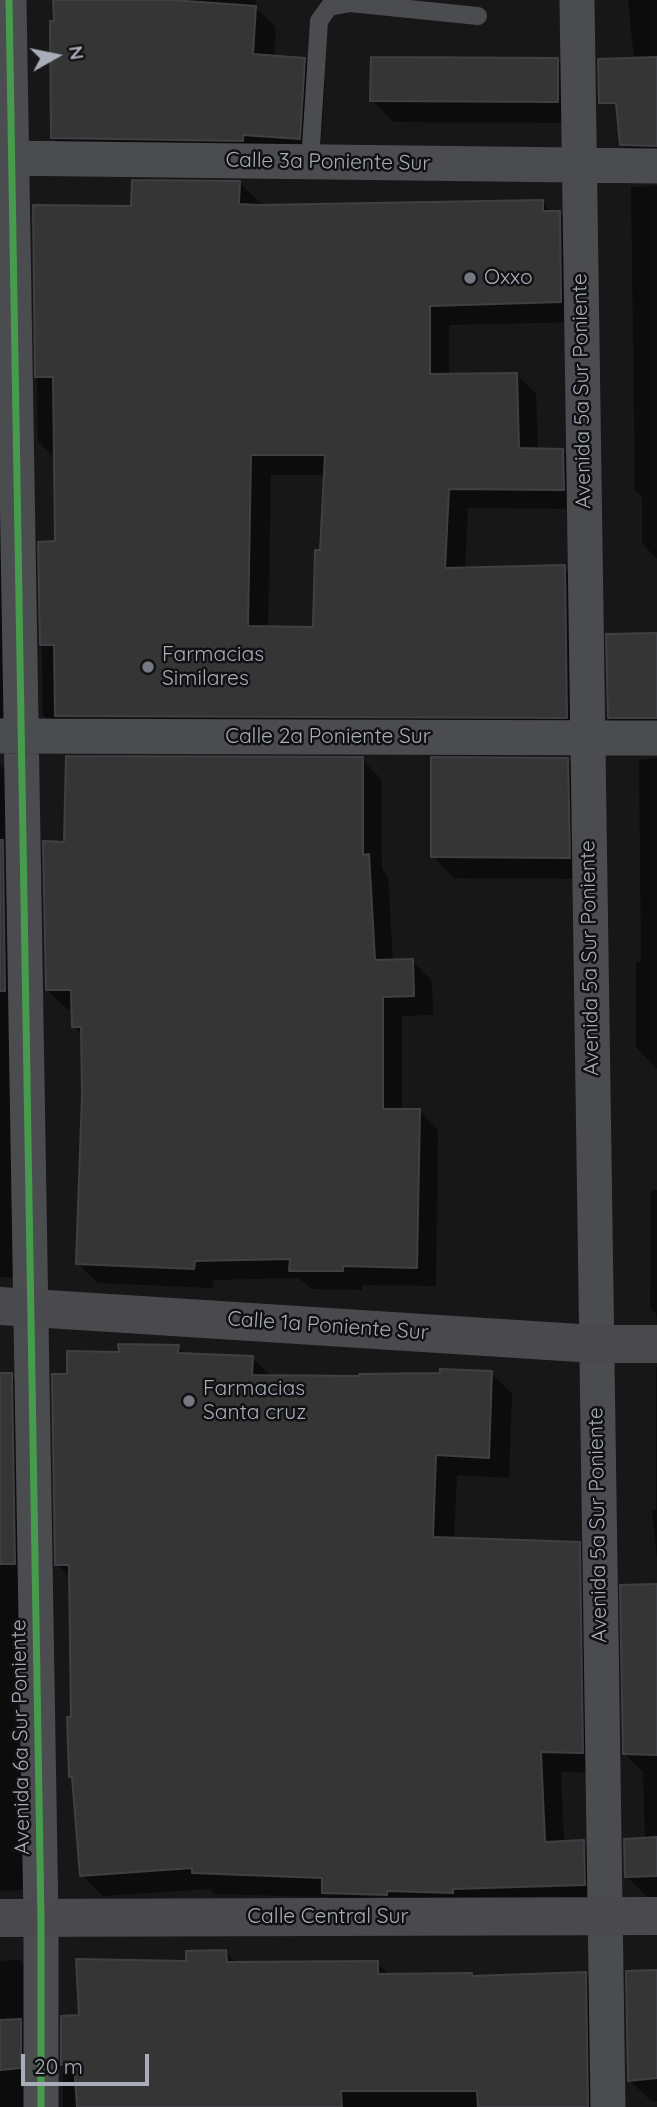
<!DOCTYPE html>
<style>
body{margin:0}
#map{position:relative;width:657px;height:2107px;overflow:hidden;background:#171717;font-family:Quicksand,sans-serif}
canvas{display:block}
.north{position:absolute;left:21px;top:21px;width:70px;height:70px;-webkit-text-stroke:5px #111113;paint-order:stroke;rotate:81deg;font-size:19px;font-weight:700;line-height:28px;text-align:center;color:#a8adb8}
.north::after{content:'';display:block;margin:auto;width:24px;height:32px;background:#a8adb8;clip-path:polygon(50% 0,100% 100%,50% 72%,0 100%)}
.scale{position:absolute;left:21px;top:2054px;width:128px;height:32px;box-sizing:border-box;border:4px solid #a8adb8;border-top:0;padding-left:9px;font-size:21px;line-height:24px;white-space:nowrap;color:#a8adb8;-webkit-text-stroke:5px #111113;paint-order:stroke}
</style>
<div id="map">
<canvas width="657" height="2107"></canvas>
<div class="north">N</div>
<div class="scale">20 m</div>
</div>
<script>
const ctx = document.querySelector('canvas').getContext('2d');
ctx.lineJoin = 'round';
function fill(path, color) { ctx.fillStyle = color; ctx.fill(path, 'evenodd'); }
const toPath = rows => new Path2D(rows.map(r => 'M' + r).join(''));
function trace(path, color, width, dash) { ctx.strokeStyle = color; ctx.lineWidth = width; ctx.lineCap = dash ? 'butt' : 'round'; ctx.setLineDash(dash || []); ctx.stroke(path); }
function write(font, color, halo, rows, align = 'center') {
  ctx.font = font + ' Quicksand,sans-serif'; ctx.lineWidth = 5; ctx.setLineDash([]); ctx.textBaseline = 'middle'; ctx.strokeStyle = halo; ctx.fillStyle = color; for (const [text, x, y, turn = 0] of rows) {
    ctx.save(); ctx.translate(x, y); ctx.rotate((+turn || 0) * Math.PI / 180); ctx.textAlign = isNaN(turn) ? turn : align; if (halo) ctx.strokeText(text, 0, 0); ctx.fillText(text, 0, 0); ctx.restore();
  }
}
const shadow = toPath([
 [52,0,256,0,256,8,276,27,274,57,304,60,325,80,320,158,73,158,53,138],
 [628,0,657,0,657,163,639,162,622,145,634,59],
 [557,60,578,82,579,123,393,122,372,100],
 [240,183,260,203,259,207,542,202,552,213,559,212,579,232,581,322,449,325,449,376,516,374,536,394,538,450,563,451,583,471,583,509,468,508,465,569,564,567,584,587,587,737,63,735,43,715,40,543,57,543,57,460,38,441,34,207,133,207],
 [271,475,325,475,315,629,268,628],
 [657,186,657,559,642,543,642,497,635,490,631,187],
 [0,216,19,734,0,748],
 [657,635,657,739,631,738,609,717],
 [657,758,657,1069,636,1047,636,962,641,962,639,760],
 [362,759,381,779,382,869,388,876,393,962,412,961,432,981,433,1015,402,1016,402,1111,419,1111,438,1130,436,1286,362,1285,362,1290,311,1289,299,1278,213,1280,213,1288,98,1283,78,1264,84,1095,83,1036,73,1026,73,1009,67,1009,47,990,66,843],
 [567,760,589,781,590,879,454,878,433,856],
 [0,764,10,774,21,1277,0,1277],
 [651,1190,657,1190,657,1322,656,1314,650,1308],
 [178,1347,186,1355,252,1358,272,1377,360,1378,491,1373,512,1394,509,1478,457,1475,454,1540,579,1543,600,1564,603,1773,561,1772,564,1843,583,1842,604,1863,605,1905,215,1894,210,1889,103,1896,82,1875,74,1780,71,1776,71,1578,57,1564,68,1375,121,1354],
 [656,1367,657,1367,657,1559,652,1511,656,1510],
 [0,1375,11,1375,29,1394,20,1667,16,1666,21,1784,30,1889,0,1891],
 [657,1586,657,1897,648,1898,626,1876,645,1840,643,1772,625,1754],
 [226,1952,238,1964,377,1963,391,1976,471,1975,474,1978,585,1974,605,1993,606,2107,63,2107,63,2018,80,2017,188,1963],
 [20,1960,39,1979,39,2107,0,2107,0,1961],
 [657,1971,657,2101,651,2101,629,2080]
]);
const building = toPath([
 [53,0,172,0,256,6,253,54,305,58,300,139,243,135,243,141,51,138,50,21,54,21,53,0],
 [371,57,558,58,558,102,370,101,371,57],
 [657,57,657,146,620,145,616,103,599,103,598,59,657,57],
 [132,180,240,181,239,204,259,205,543,200,543,211,560,211,561,302,430,306,430,374,517,373,519,448,563,449,564,490,449,489,445,568,565,565,567,718,55,716,54,645,40,645,38,542,55,541,53,377,35,377,33,205,131,206,132,180],
 [251,455,325,455,320,550,315,550,313,627,248,626,251,455],
 [657,633,657,718,608,718,606,634,657,633],
 [66,756,363,757,363,855,369,854,375,960,413,959,414,996,383,997,383,1109,420,1109,417,1268,343,1266,343,1271,289,1271,290,1259,195,1261,194,1269,76,1264,82,1095,81,1027,72,1027,71,990,46,990,43,841,64,842,66,756],
 [431,757,568,758,570,858,431,857,431,757],
 [0,840,3,840,5,991,0,991,0,840],
 [118,1344,179,1345,178,1353,253,1356,252,1375,359,1376,359,1374,440,1373,440,1369,492,1371,489,1458,436,1455,433,1537,580,1542,583,1753,541,1752,545,1842,584,1840,585,1885,453,1889,453,1893,387,1891,387,1895,322,1893,322,1878,192,1873,192,1868,80,1876,72,1777,69,1777,67,1717,71,1717,69,1565,55,1565,52,1374,67,1374,67,1351,119,1352,118,1344],
 [0,1373,12,1373,15,1564,0,1564,0,1373],
 [657,1584,657,1755,623,1754,620,1585,657,1584],
 [657,1837,657,1876,625,1877,624,1839,657,1837],
 [226,1950,227,1962,378,1961,378,1974,472,1973,472,1976,586,1972,588,2107,478,2107,477,2091,341,2091,342,2107,77,2107,74,2063,61,2065,61,2016,79,2015,76,1959,186,1961,186,1951,226,1950],
 [657,1970,657,2078,628,2081,626,1971,657,1970],
 [21,2019,21,2068,0,2070,0,2020,21,2019]
]);
const service = toPath([
 [310,162,319,21,329,7,350,3,478,16]
]);
const minor = toPath([
 [9,0,41,1919,41,2107],
 [577,0,608,2107],
 [0,158,657,166],
 [0,736,657,738]
]);
const secondary = toPath([
 [0,1306,595,1344,657,1344],
 [0,1918,657,1916]
]);
const cycleway = toPath([
 [9,0,41,1919,41,2107]
]);
const markers = [
 [470,278,7,"#757880"],
 [148,667,7,"#757880"],
 [189,1401,7,"#757880"]
];
const streetNames = [
 ["Calle 3a Poniente Sur",328,162,1],
 ["Avenida 5a Sur Poniente",582,391,-91],
 ["Calle 2a Poniente Sur",328,737],
 ["Avenida 5a Sur Poniente",590,958,-91],
 ["Calle 1a Poniente Sur",328,1326,4],
 ["Avenida 5a Sur Poniente",598,1525,-91],
 ["Avenida 6a Sur Poniente",21,1737,-91],
 ["Calle Central Sur",328,1917]
];
const poiNames = [
 ["Oxxo",484,278],
 ["Farmacias",162,655],
 ["Similares",162,679],
 ["Farmacias",203,1389],
 ["Santa cruz",203,1413]
];
fill(shadow, '#0007');
fill(building, '#353536');
trace(building, '#3f4043', 2);
trace(service, '#4b4c50', 18);
trace(minor, '#4b4c50', 35);
trace(secondary, '#4a4a4e', 38);
trace(cycleway, '#469c4c', 7);
for (const [x, y, r, color] of markers) { const dot = new Path2D(); dot.arc(x, y, r, 0, 2 * Math.PI); ctx.fillStyle = color; ctx.fill(dot); trace(dot, '#111113', 2.5); }
write('21px', '#a8adb8', '#111113', streetNames);
write('21px', '#a8adb8', '#111113', poiNames, 'left');
</script>
